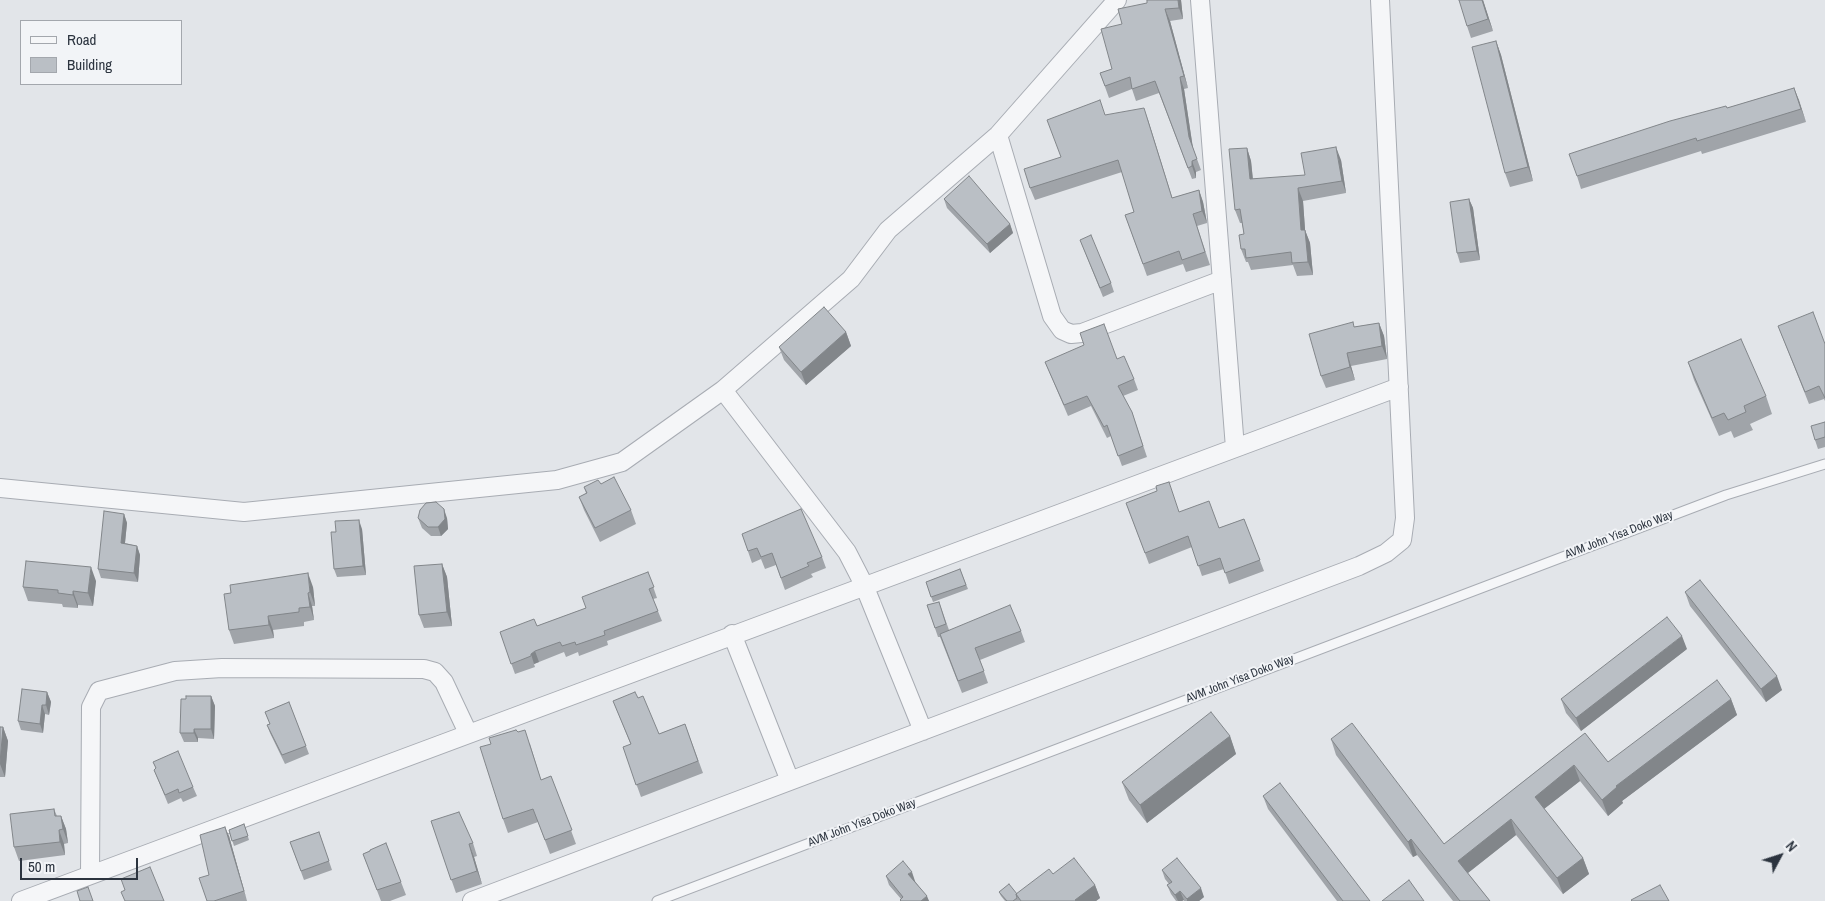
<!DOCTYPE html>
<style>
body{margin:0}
#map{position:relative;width:1825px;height:901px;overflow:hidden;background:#e2e5e9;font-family:"Archivo Narrow",sans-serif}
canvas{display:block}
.legend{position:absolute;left:20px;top:20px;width:162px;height:65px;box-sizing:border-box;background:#f2f4f7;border:1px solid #a3a7ad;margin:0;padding:6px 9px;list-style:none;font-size:15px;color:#2c343f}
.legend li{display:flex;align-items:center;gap:10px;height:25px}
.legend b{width:25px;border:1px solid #a3a7ad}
.north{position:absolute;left:1755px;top:831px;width:50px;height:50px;-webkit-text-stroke:4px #f2f4f7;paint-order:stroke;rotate:50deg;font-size:14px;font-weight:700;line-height:20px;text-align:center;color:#2c343f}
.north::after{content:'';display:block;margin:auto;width:18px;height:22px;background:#2c343f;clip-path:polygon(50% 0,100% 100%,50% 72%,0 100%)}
.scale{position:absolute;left:20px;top:858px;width:118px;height:22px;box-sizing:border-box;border:2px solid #2c343f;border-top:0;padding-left:6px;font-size:15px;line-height:18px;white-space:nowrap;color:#2c343f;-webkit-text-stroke:4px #f2f4f7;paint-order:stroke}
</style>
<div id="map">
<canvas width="1825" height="901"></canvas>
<ul class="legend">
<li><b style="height:6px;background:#f5f6f8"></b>Road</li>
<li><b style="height:14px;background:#babfc5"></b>Building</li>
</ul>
<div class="north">N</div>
<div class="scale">50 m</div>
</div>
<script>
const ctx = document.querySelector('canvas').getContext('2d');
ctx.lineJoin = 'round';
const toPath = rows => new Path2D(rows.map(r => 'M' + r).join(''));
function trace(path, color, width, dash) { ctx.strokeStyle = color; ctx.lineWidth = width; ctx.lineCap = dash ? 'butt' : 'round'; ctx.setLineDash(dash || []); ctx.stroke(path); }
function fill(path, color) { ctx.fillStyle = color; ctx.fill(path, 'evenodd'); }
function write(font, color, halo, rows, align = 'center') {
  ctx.font = font + ' "Archivo Narrow",sans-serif'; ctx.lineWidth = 4; ctx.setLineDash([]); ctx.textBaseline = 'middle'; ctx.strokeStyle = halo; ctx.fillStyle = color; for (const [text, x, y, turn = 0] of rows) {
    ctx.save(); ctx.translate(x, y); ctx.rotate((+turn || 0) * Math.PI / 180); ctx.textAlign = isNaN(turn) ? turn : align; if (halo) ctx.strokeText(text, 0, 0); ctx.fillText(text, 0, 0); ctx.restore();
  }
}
const service = toPath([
 [657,901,1726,495,1825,464]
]);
const minor = toPath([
 [1200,0,1235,448],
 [998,135,1052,316,1062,330,1071,334,1082,333,1222,280],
 [723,390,847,552,864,585,923,731],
 [0,488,244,512,557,480,622,462,723,390,851,279,888,230,998,135,1117,0],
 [732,634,790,781],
 [90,875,91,707,99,691,175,671,222,668,424,669,435,672,444,682,468,733],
 [21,901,1399,387],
 [472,901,1359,566,1386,553,1402,540,1405,518,1380,0]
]);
const wall = toPath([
 [1147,0,1181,0,1183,19,1170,21,1188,88,1184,89,1193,148,1201,170,1196,172,1196,178,1192,179,1159,93,1136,101,1132,89,1109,98,1100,73,1112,69,1122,24,1147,3],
 [1483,0,1493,31,1471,38,1467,26],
 [1496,41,1501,55,1533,181,1510,187,1505,173],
 [1794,88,1806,122,1702,154,1701,151,1581,189,1577,176,1727,108],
 [1105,115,1148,120,1172,198,1199,190,1203,202,1207,223,1197,226,1210,265,1186,272,1183,264,1147,276,1125,215,1134,212,1122,172,1035,200,1030,188,1061,157],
 [1247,148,1251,161,1253,179,1305,175,1341,160,1346,193,1303,201,1305,230,1310,243,1313,275,1297,276,1293,265,1251,270,1248,262,1246,262,1241,249,1244,234,1242,223,1240,223,1235,210],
 [944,199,1010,224,1013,233,990,253,947,208],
 [1469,199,1473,208,1480,260,1460,263,1457,253],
 [1080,240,1111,283,1114,292,1103,297],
 [1379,323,1384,336,1387,359,1351,366,1355,380,1326,388,1321,376,1354,327],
 [1778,326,1825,344,1825,401,1824,399,1809,404],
 [846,332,851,346,806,385,784,360,779,347],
 [1117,359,1134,379,1138,390,1123,396,1132,412,1147,457,1122,466,1111,436,1107,438,1091,406,1068,416,1045,362],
 [1688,362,1766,396,1772,414,1750,424,1753,430,1734,438,1731,431,1719,436,1694,380],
 [1825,422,1825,447,1818,449,1815,440],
 [601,484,631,510,636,524,600,542,584,510,579,497,586,493,584,487],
 [1126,503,1179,512,1219,528,1244,519,1264,571,1229,584,1224,569,1202,576,1192,547,1149,564],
 [124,514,127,523,125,543,137,546,140,555,138,582,101,578,98,569],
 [418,518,447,518,448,529,441,536,431,536,422,528],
 [362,529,366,575,337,577,334,569],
 [742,534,822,557,826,568,811,574,813,577,785,590,776,565,765,569,761,559,752,563],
 [442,564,447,577,452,626,424,628,419,615],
 [960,569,968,589,933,602,926,582],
 [648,572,657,598,653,599,662,621,607,641,608,645,579,656,578,652,566,657,564,652,534,664,535,667,515,674,500,632,537,626,586,608],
 [96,581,93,606,78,605,78,608,63,607,62,604,28,601,23,587],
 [313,587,315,606,312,606,314,620,304,622,304,626,273,630,274,638,234,644,229,630],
 [1685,592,1782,690,1766,702,1690,606],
 [939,602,949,630,1021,631,1025,642,980,660,988,683,962,693,940,637,938,637,927,605],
 [1687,649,1581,731,1566,713,1561,699],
 [47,692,51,702,49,715,45,714,43,733,21,730,18,721],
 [211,696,215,706,214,739,198,738,198,742,184,742,180,733,186,699],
 [638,698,659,734,685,724,703,773,641,797,623,747,631,745,613,701],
 [1731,699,1737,715,1622,801,1623,803,1608,816,1580,781,1544,809,1583,858,1589,874,1563,894,1516,835,1468,873,1490,901,1453,901,1417,855,1413,857,1336,755,1331,739,1444,844,1585,733,1608,762],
 [289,702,309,754,285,764,270,733,267,725,270,724,265,712],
 [0,727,3,727,8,741,5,777,0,777],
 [518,732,530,744,541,780,551,776,576,844,550,854,538,822,508,833,503,819,491,744],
 [1230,736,1236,754,1147,823,1129,800,1122,782],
 [153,762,193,787,197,796,183,802,181,798,168,804,154,770,156,769],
 [1263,796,1370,901,1337,901,1268,809],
 [54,809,57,816,61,816,66,829,68,843,64,844,65,855,19,861,14,847],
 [431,821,473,843,477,856,474,857,482,884,456,893],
 [244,824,249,840,234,846,229,830],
 [319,832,332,870,304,880,290,842],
 [229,836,247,901,207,901,209,875],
 [386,843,406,895,390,901,381,901,363,854],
 [1162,870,1204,897,1199,901,1184,901,1184,900,1182,901,1176,901,1171,894,1167,885,1169,884,1165,879],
 [1053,874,1095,885,1100,898,1096,901,1005,901,1001,896,999,892,1017,894],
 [886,876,915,881,929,901,901,901,901,899,889,885]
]);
const shadedWall = toPath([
 [1178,0,1181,0,1183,19,1179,8],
 [1482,0,1483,0,1493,31,1488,19],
 [1165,9,1170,21,1188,88,1184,76],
 [1496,41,1501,55,1533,181,1528,167],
 [1180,77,1184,89,1193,149,1189,137],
 [1794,88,1799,100,1806,122,1801,109],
 [1144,108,1148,120,1176,210,1172,198],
 [1336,147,1341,160,1346,193,1342,181],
 [1247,148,1251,161,1254,192,1250,179],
 [1192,161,1196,172,1196,178,1192,166],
 [1298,188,1303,201,1306,243,1301,230],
 [1199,190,1203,202,1207,223,1202,211],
 [1469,199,1473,208,1480,260,1477,251],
 [1010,224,1013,233,990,253,987,244],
 [1305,230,1310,243,1313,275,1308,262],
 [1379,323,1384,336,1387,359,1382,346],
 [846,332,851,346,806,385,801,372],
 [1347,353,1351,366,1355,380,1350,367],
 [444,509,447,518,448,529,441,536,438,527],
 [124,514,127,523,124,552,121,543],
 [359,520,362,529,366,575,363,566],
 [137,546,140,555,138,582,134,573],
 [442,564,447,577,452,626,447,612],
 [91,567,96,581,93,606,88,593],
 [308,573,313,587,315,606,310,592],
 [73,591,78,605,78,608,73,595],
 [308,593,312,606,314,620,310,607],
 [268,616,273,630,274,638,269,625],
 [1682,636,1687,649,1581,731,1576,718],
 [535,651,539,662,534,664,531,654],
 [1777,676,1782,690,1766,702,1761,689],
 [47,692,51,702,49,715,46,705],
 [211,696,215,706,214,739,211,729],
 [1731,699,1737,715,1622,801,1623,803,1608,816,1602,800,1616,786],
 [42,705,45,714,43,733,40,724],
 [3,727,8,741,5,777,0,764],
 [194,729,198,738,198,742,194,733],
 [1230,736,1236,754,1147,823,1140,805],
 [1574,765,1580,781,1540,812,1535,797],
 [61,816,66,829,68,843,63,829],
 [1511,819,1516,835,1464,876,1458,861],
 [225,827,229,836,247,901,244,891],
 [59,830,64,844,65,855,60,842],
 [1411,839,1417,855,1413,857,1408,842],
 [469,844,474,857,482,884,477,871],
 [1583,858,1589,874,1563,894,1557,878],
 [912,872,915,881,912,884,908,874],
 [1095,885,1100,898,1096,901,1075,901,1075,900],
 [1201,888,1204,897,1199,901,1187,901,1187,899],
 [1180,891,1184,900,1182,901,1178,901,1175,895],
 [927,896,929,901,921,901]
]);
const building = toPath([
 [1147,0,1178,0,1179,8,1165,9,1184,76,1180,77,1189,137,1197,159,1192,161,1192,166,1188,168,1155,81,1132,89,1130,77,1105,86,1100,73,1112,69,1101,29,1122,24,1118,9,1147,3,1147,0],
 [1459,0,1482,0,1488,19,1467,26,1459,0],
 [1496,41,1528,167,1505,173,1472,47,1496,41],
 [1794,88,1801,109,1697,141,1696,138,1577,176,1569,154,1670,121,1726,106,1727,108,1794,88],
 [1100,100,1105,115,1144,108,1172,198,1199,190,1202,211,1193,214,1205,252,1182,260,1179,251,1143,264,1125,215,1134,212,1118,160,1030,188,1024,169,1061,157,1047,120,1100,100],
 [1336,147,1342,181,1298,188,1301,230,1305,230,1308,262,1292,263,1291,252,1246,258,1245,249,1241,249,1239,235,1244,234,1240,209,1235,210,1229,149,1247,148,1250,179,1305,175,1301,153,1336,147],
 [969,176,1010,224,987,244,944,199,969,176],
 [1469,199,1477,251,1457,253,1450,202,1469,199],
 [1091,235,1111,283,1100,288,1080,240,1091,235],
 [824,307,846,332,801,372,779,347,824,307],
 [1813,312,1825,344,1825,398,1819,386,1805,392,1778,326,1813,312],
 [1353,322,1354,327,1379,323,1382,346,1347,353,1350,367,1321,376,1309,334,1353,322],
 [1104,324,1117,359,1124,356,1134,379,1118,386,1132,412,1143,446,1118,456,1107,425,1104,427,1087,396,1064,405,1045,362,1084,345,1080,333,1104,324],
 [1741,339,1766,396,1744,406,1746,412,1728,420,1724,413,1712,418,1688,362,1741,339],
 [1825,422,1825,437,1815,440,1811,426,1825,422],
 [614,477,631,510,595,528,579,497,587,493,584,487,598,480,601,484,614,477],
 [1169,482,1179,512,1209,501,1219,528,1244,519,1260,560,1225,573,1220,558,1198,566,1188,536,1145,553,1126,503,1157,491,1156,486,1169,482],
 [436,502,444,509,445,519,438,527,428,527,418,518,420,510,426,503,436,502],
 [801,509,822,557,807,563,809,566,781,578,772,553,761,557,757,548,748,551,742,534,801,509],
 [104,511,124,514,121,543,137,546,134,573,98,569,104,511],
 [359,520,363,566,334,569,331,532,336,532,335,521,359,520],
 [26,561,91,567,88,593,73,591,73,595,58,593,58,590,23,587,26,561],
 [442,564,447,612,419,615,414,566,442,564],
 [960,569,966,585,931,597,926,582,960,569],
 [648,572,654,587,649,589,658,611,604,631,605,635,576,645,575,642,562,646,560,642,535,651,531,654,531,656,511,664,500,632,534,619,537,626,586,608,582,597,648,572],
 [308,573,310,592,308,593,310,607,299,608,299,612,268,616,269,625,229,630,224,594,231,593,230,585,308,573],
 [1700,580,1777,676,1761,689,1685,592,1700,580],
 [939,602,946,624,935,628,927,605,939,602],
 [1010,605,1021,631,975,648,984,671,958,681,940,634,1010,605],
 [1667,617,1682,636,1576,718,1561,699,1667,617],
 [1717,680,1731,699,1616,786,1617,787,1602,800,1574,765,1535,797,1583,858,1557,878,1511,819,1458,861,1490,901,1460,901,1411,839,1408,842,1331,739,1352,723,1444,844,1585,733,1608,762,1717,680],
 [22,689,47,692,46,705,42,705,40,724,18,721,22,689],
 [635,692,638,698,643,696,659,734,685,724,698,761,636,785,623,747,631,744,613,701,635,692],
 [186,696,211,696,211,729,194,729,194,733,180,733,181,699,186,699,186,696],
 [289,702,306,746,282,755,267,725,270,724,265,712,289,702],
 [1211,712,1230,736,1140,805,1122,782,1211,712],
 [0,727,3,727,0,763,0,727],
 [516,730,518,732,525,730,541,780,551,776,572,830,545,840,533,809,503,819,480,747,491,744,489,738,516,730],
 [178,751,193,787,179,793,178,789,165,795,154,770,156,768,153,762,178,751],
 [1280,783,1370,901,1343,901,1263,796,1280,783],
 [54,809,55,816,61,816,63,829,59,830,60,842,14,847,10,814,54,809],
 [459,812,473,843,469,844,477,871,451,880,431,821,459,812],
 [244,824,248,836,232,841,229,830,244,824],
 [225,827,244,891,214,901,207,901,199,878,209,875,200,835,225,827],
 [319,832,329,861,301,871,290,842,319,832],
 [386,843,401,882,377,890,363,854,370,851,370,850,386,843],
 [1074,858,1095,885,1075,900,1076,901,1021,901,1016,894,1049,869,1053,874,1074,858],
 [1177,858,1201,888,1187,899,1180,891,1175,895,1167,885,1172,882,1162,870,1177,858],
 [903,861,912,872,908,874,927,896,921,901,901,901,900,900,903,897,886,876,903,861],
 [150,867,164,901,125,901,121,892,125,890,121,879,150,867],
 [1409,880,1424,901,1382,901,1409,880],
 [1009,884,1017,894,1016,894,1017,898,1013,901,1007,901,999,892,1009,884],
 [1660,885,1669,901,1632,901,1631,900,1660,885],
 [88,887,93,901,80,901,77,891,88,887]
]);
const streetNames = [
 ["AVM John Yisa Doko Way",1619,535,-21],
 ["AVM John Yisa Doko Way",1240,679,-21],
 ["AVM John Yisa Doko Way",862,823,-21]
];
trace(service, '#a8acb3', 11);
trace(minor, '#a8acb3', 20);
trace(service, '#f5f6f8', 9);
trace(minor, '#f5f6f8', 18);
fill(wall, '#a0a4a9');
fill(shadedWall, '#82868a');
fill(building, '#babfc5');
trace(building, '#82868a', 1);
write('12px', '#2c343f', '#f2f4f7', streetNames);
</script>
